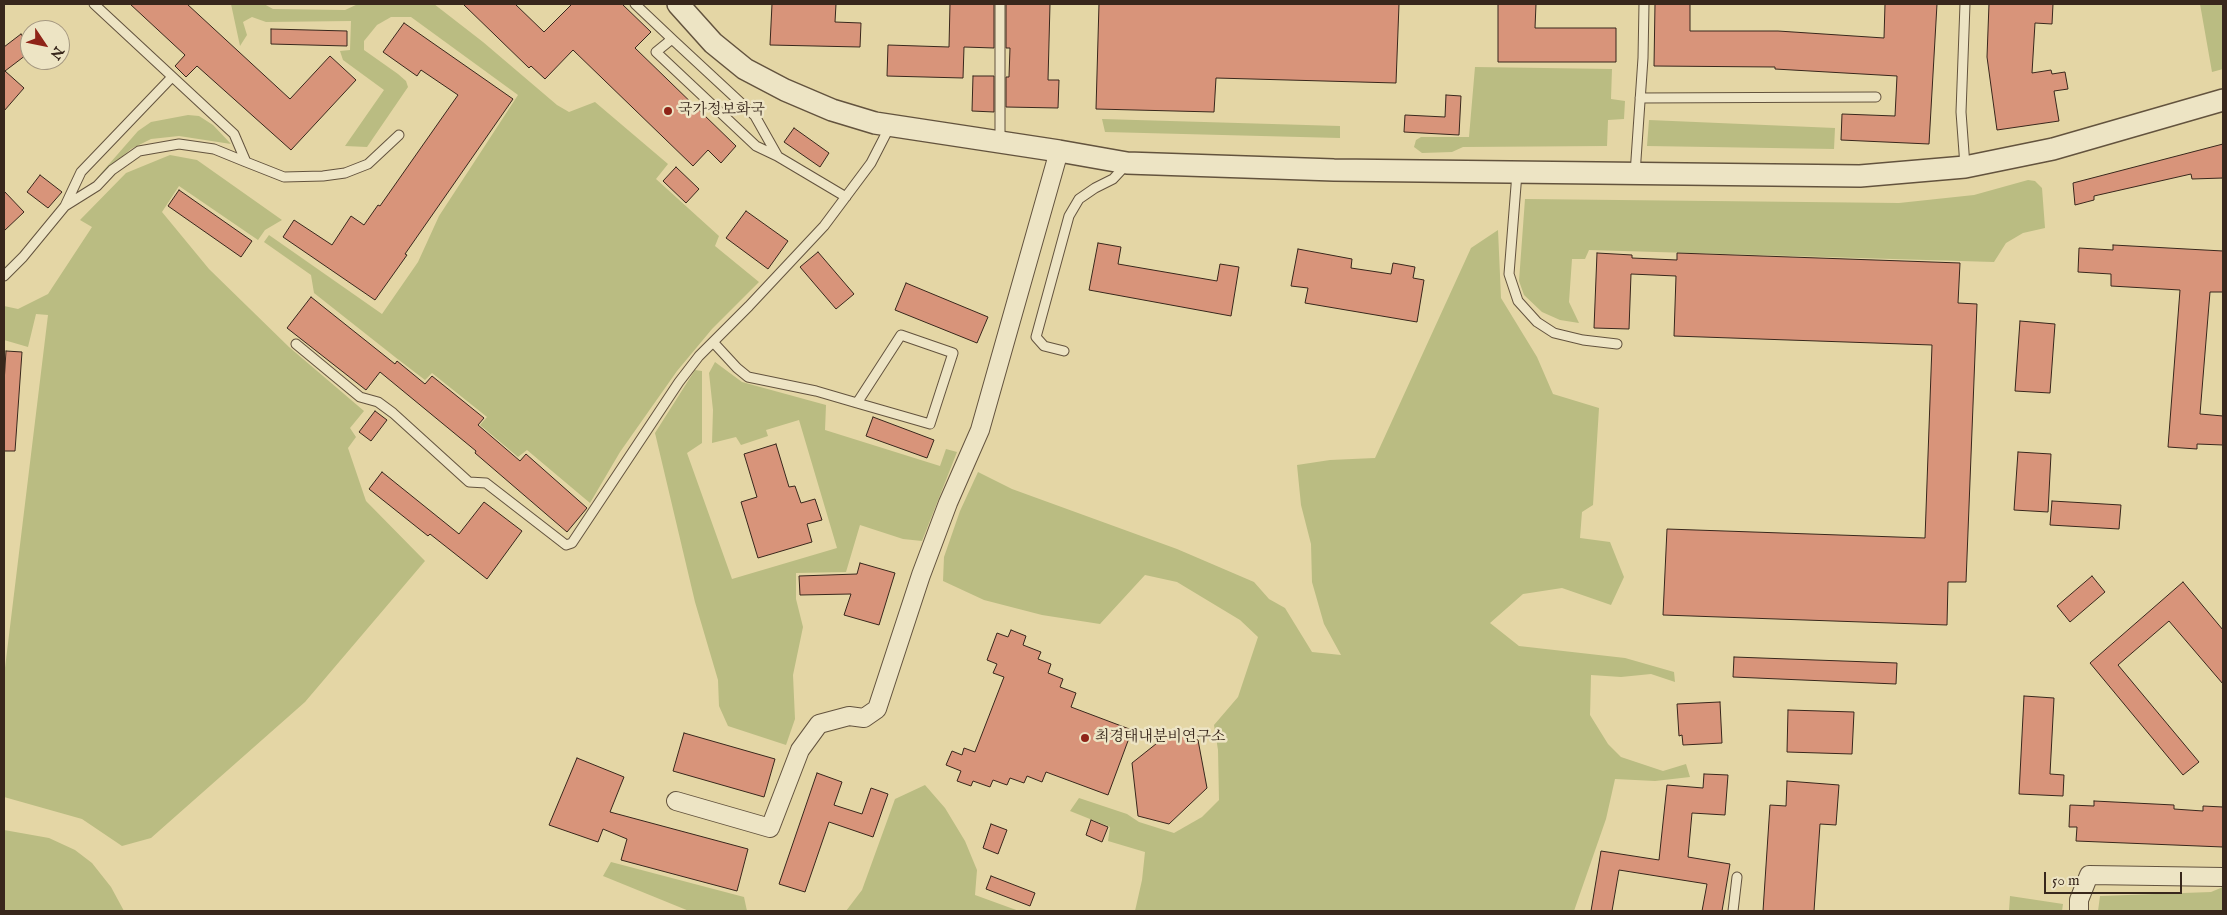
<!DOCTYPE html>
<meta charset="utf-8">
<style>
body{margin:0}
#map{position:relative;width:2227px;height:915px;overflow:hidden;background:#e4d6a5;font-family:"IM FELL English",serif}
canvas{display:block}
.frame{position:absolute;inset:0;border:5px solid #38271c;pointer-events:none}
.north{position:absolute;left:20px;top:20px;width:50px;height:50px;box-sizing:border-box;background:#ede4c4;border:1px solid #a59881;border-radius:50%;rotate:124deg;font-size:14px;font-weight:700;line-height:20px;text-align:center;color:#38271c}
.north::after{content:'';display:block;margin:auto;width:18px;height:22px;background:#8f2418;clip-path:polygon(50% 0,100% 100%,50% 72%,0 100%)}
.scale{position:absolute;left:2044px;top:872px;width:138px;height:22px;box-sizing:border-box;border:2px solid #38271c;border-top:0;padding-left:6px;font-size:15px;line-height:18px;white-space:nowrap;color:#38271c;-webkit-text-stroke:4px #ede4c4;paint-order:stroke}
</style>
<div id="map">
<canvas width="2227" height="915"></canvas>
<div class="frame"></div>
<div class="north">N</div>
<div class="scale">50 m</div>
</div>
<script>
const ctx = document.querySelector('canvas').getContext('2d');
ctx.lineJoin = 'round';
function fill(path, color) { ctx.fillStyle = color; ctx.fill(path, 'evenodd'); }
const toPath = rows => new Path2D(rows.map(r => 'M' + r).join(''));
function trace(path, color, width, dash) { ctx.strokeStyle = color; ctx.lineWidth = width; ctx.lineCap = dash ? 'butt' : 'round'; ctx.setLineDash(dash || []); ctx.stroke(path); }
function write(font, color, halo, rows, align = 'center') {
  ctx.font = font + ' "IM FELL English","Noto Serif KR",serif'; ctx.lineWidth = 5; ctx.setLineDash([]); ctx.textBaseline = 'middle'; ctx.strokeStyle = halo; ctx.fillStyle = color; for (const [text, x, y, turn = 0] of rows) {
    ctx.save(); ctx.translate(x, y); ctx.rotate((+turn || 0) * Math.PI / 180); ctx.textAlign = isNaN(turn) ? turn : align; if (halo) ctx.strokeText(text, 0, 0); ctx.fillText(text, 0, 0); ctx.restore();
  }
}
const green = toPath([
 [231,4,264,4,273,9,345,10,358,4,434,4,483,42,557,105,569,112,595,102,668,164,656,179,719,236,715,246,759,282,712,329,677,371,620,452,590,503,527,450,518,457,480,425,487,417,432,373,425,380,395,357,314,293,311,275,264,242,269,235,382,314,418,262,439,216,518,95,411,17,391,17,377,25,364,41,364,50,398,74,406,81,408,87,367,147,345,146,384,90,343,60,340,51,350,50,351,21,266,22,252,17,243,22,247,35,240,46],
 [2200,4,2223,4,2223,69,2212,72],
 [1475,67,1612,69,1611,99,1625,101,1624,119,1608,120,1607,146,1463,147,1452,152,1422,153,1414,147,1416,140,1421,137,1469,137],
 [188,115,199,116,213,125,231,144,179,136,151,139,131,149,96,179,138,131,151,122],
 [1102,119,1340,126,1340,138,1105,132],
 [1649,120,1835,128,1834,149,1647,146],
 [170,155,197,160,282,220,265,230,258,240,179,186,162,212,209,269,289,347,364,411,350,428,356,437,348,448,366,501,425,561,305,702,151,838,122,846,82,819,4,797,4,676,48,315,36,314,28,347,4,340,4,306,18,309,48,294,92,227,80,220,126,173],
 [2028,180,2035,181,2042,188,2045,228,2023,233,2006,243,1994,262,1589,250,1585,259,1572,259,1569,302,1579,323,1560,320,1542,312,1524,295,1519,281,1525,199,1899,203,1974,195],
 [1498,230,1501,298,1537,357,1553,394,1599,408,1593,505,1582,512,1580,538,1610,542,1624,577,1611,605,1562,588,1523,594,1490,623,1519,646,1625,658,1674,672,1675,682,1651,674,1621,677,1591,675,1590,715,1608,744,1621,757,1663,771,1686,764,1690,777,1655,781,1615,779,1606,819,1574,911,1135,911,1142,880,1145,852,1108,841,1110,827,1070,811,1079,798,1127,814,1139,822,1174,833,1202,817,1219,800,1218,750,1214,725,1238,697,1258,637,1240,620,1177,582,1145,575,1100,624,1042,615,984,600,943,581,944,557,960,511,978,472,1012,489,1177,549,1254,582,1269,599,1285,608,1312,652,1341,655,1324,624,1312,582,1311,544,1301,505,1297,465,1330,460,1375,458,1471,248],
 [715,362,742,382,826,405,825,430,940,466,946,449,957,452,922,541,903,539,860,525,846,572,796,573,796,599,803,627,793,675,795,719,786,745,728,726,719,706,718,680,695,602,655,433,695,370,702,371,702,443,687,453,732,579,837,548,799,420,766,430,768,436,741,445,736,437,712,443,713,410,709,373],
 [925,785,945,808,965,841,977,870,975,895,1019,911,846,911,862,890,895,799],
 [4,830,49,838,75,850,92,863,111,887,124,911,4,911],
 [611,862,744,897,747,911,689,911,603,876],
 [2223,887,2223,911,2098,911,2100,896,2211,892],
 [2010,896,2063,904,2062,911,2009,911]
]);
const building = toPath([
 [130,4,187,4,290,99,330,56,356,80,291,150,197,66,186,77,175,66,185,55,130,4],
 [463,4,515,4,544,32,572,4,622,4,651,32,635,48,736,146,721,163,708,150,693,166,573,50,545,79,531,66,529,68,463,4],
 [772,4,836,4,835,22,861,23,860,47,770,45,772,4],
 [950,4,994,4,994,48,964,47,963,78,887,76,888,45,949,47,950,4],
 [1006,4,1050,4,1048,80,1059,80,1058,108,1006,107,1006,77,1009,77,1010,48,1006,48,1006,4],
 [1099,4,1399,4,1396,83,1216,78,1214,112,1096,109,1099,4],
 [1498,4,1536,4,1535,28,1616,28,1616,62,1498,62,1498,4],
 [1655,4,1690,4,1690,31,1778,31,1884,38,1885,4,1937,4,1929,144,1841,140,1842,114,1895,116,1897,76,1775,69,1775,67,1654,66,1655,4],
 [1989,4,2053,4,2052,24,2035,23,2032,73,2051,70,2052,74,2065,72,2068,89,2054,91,2059,121,1997,130,1987,57,1989,4],
 [404,23,513,99,405,254,407,255,375,300,283,237,294,220,332,245,351,216,364,225,378,205,380,206,458,95,421,70,417,76,383,52,404,23],
 [271,29,347,31,347,46,271,44,271,29],
 [21,34,30,47,30,52,5,71,24,88,4,111,4,47,21,34],
 [973,76,994,76,994,112,972,111,973,76],
 [1446,95,1461,96,1459,135,1404,132,1405,115,1445,117,1446,95],
 [794,128,829,153,820,167,784,142,794,128],
 [2223,144,2223,178,2192,179,2191,174,2094,196,2094,200,2075,205,2073,183,2223,144],
 [676,167,699,189,686,203,663,181,676,167],
 [40,175,62,192,48,208,27,192,40,175],
 [179,190,252,241,241,257,168,206,179,190],
 [4,191,24,212,4,231,4,191],
 [746,211,788,241,768,269,726,238,746,211],
 [1098,243,1121,247,1118,264,1217,281,1220,264,1239,267,1231,316,1089,290,1098,243],
 [2113,245,2223,251,2223,292,2210,292,2200,414,2223,416,2223,445,2197,444,2197,449,2168,447,2180,290,2111,286,2111,274,2078,272,2079,248,2113,250,2113,245],
 [1298,249,1352,259,1351,268,1391,274,1393,263,1415,267,1413,278,1424,280,1417,322,1305,303,1308,288,1291,286,1298,249],
 [818,252,854,294,836,309,800,267,818,252],
 [1597,253,1632,255,1632,258,1677,260,1677,253,1960,263,1958,303,1977,304,1966,582,1948,582,1947,625,1663,615,1667,529,1925,538,1932,345,1674,336,1676,276,1631,274,1629,329,1594,328,1597,253],
 [906,283,988,317,977,343,895,310,906,283],
 [311,297,395,364,397,361,425,384,432,376,484,418,478,425,520,461,526,454,587,508,567,532,475,453,476,451,380,372,366,390,287,328,311,297],
 [2020,321,2055,324,2050,393,2015,391,2020,321],
 [6,351,22,352,15,451,4,451,4,383,6,351],
 [375,411,387,420,371,441,359,432,375,411],
 [873,417,934,440,927,458,866,436,873,417],
 [776,444,789,487,795,486,801,503,815,499,822,520,807,524,812,542,758,558,741,502,757,497,744,454,776,444],
 [2018,452,2051,454,2048,512,2014,510,2018,452],
 [382,472,459,534,484,502,522,531,487,579,430,534,428,536,369,489,382,472],
 [2052,501,2121,505,2119,529,2050,525,2052,501],
 [860,563,895,573,879,625,844,615,851,594,800,595,799,576,857,574,860,563],
 [2092,576,2105,592,2070,622,2057,606,2092,576],
 [2183,582,2223,630,2223,684,2169,621,2118,665,2199,762,2183,775,2090,663,2183,582],
 [1011,630,1026,636,1023,645,1041,652,1038,659,1051,664,1048,673,1063,679,1060,687,1076,693,1071,707,1132,730,1108,795,1046,772,1042,782,1027,776,1024,783,1010,778,1007,785,993,780,990,787,973,781,971,786,957,781,961,771,946,765,952,751,962,755,964,748,975,752,1004,677,993,673,997,664,987,660,997,633,1008,637,1011,630],
 [1734,657,1897,663,1896,684,1733,677,1734,657],
 [2024,696,2054,698,2050,774,2064,775,2063,796,2019,794,2024,696],
 [1720,702,1722,743,1683,745,1682,735,1679,736,1677,704,1720,702],
 [1788,710,1854,712,1852,754,1787,752,1788,710],
 [1171,732,1198,740,1207,788,1169,824,1138,816,1132,763,1171,732],
 [684,733,775,759,764,797,673,771,684,733],
 [577,758,624,777,610,812,748,849,737,891,621,860,627,839,603,829,598,842,549,825,577,758],
 [817,773,842,782,834,805,862,814,871,788,888,794,873,837,829,822,805,892,779,884,817,773],
 [1704,774,1728,775,1725,815,1692,813,1688,857,1730,864,1722,911,1702,911,1707,884,1619,870,1612,911,1591,911,1601,851,1659,860,1667,785,1703,788,1704,774],
 [1787,781,1839,785,1836,825,1820,824,1814,911,1763,911,1770,805,1786,806,1787,781],
 [2094,801,2174,805,2174,809,2203,811,2203,806,2223,807,2223,847,2076,841,2077,827,2069,827,2070,805,2094,806,2094,801],
 [1091,820,1108,827,1102,842,1086,835,1091,820],
 [991,824,1007,830,998,854,983,848,991,824],
 [991,876,1035,893,1030,906,986,889,991,876]
]);
const service = toPath([
 [94,4,234,134,246,162,284,177,323,176,345,173,368,164,399,135],
 [635,4,672,39,656,52,756,146,777,156,846,197],
 [1000,4,1000,142],
 [672,39,755,116,777,155],
 [1640,98,1876,97],
 [1965,166,1961,112,1965,4],
 [1517,173,1509,274,1518,301,1537,322,1554,333,1583,340,1617,344],
 [1635,174,1643,58,1644,4],
 [65,206,97,186,112,170,139,151,179,144,214,149,246,162],
 [4,276,23,257,65,206,81,172,172,77],
 [713,342,737,368,748,377,816,391,857,403,930,424,953,353,901,335,857,403],
 [296,344,360,397,378,402,393,413,469,482,486,483,566,545,572,543,679,382,699,356,749,306,824,226,871,163,890,126],
 [1064,351,1044,346,1036,337,1069,216,1079,199,1095,188,1113,179,1127,164],
 [1733,911,1737,877]
]);
const minor = toPath([
 [676,801,770,828,800,750,819,724,849,716,864,718,877,709,921,575,948,503,980,430,1059,151],
 [2079,911,2079,900,2089,875,2223,877]
]);
const tertiary = toPath([
 [678,4,713,43,745,69,785,90,832,110,875,123,1059,151,1127,163,1334,170,1860,176,1965,167,2053,149,2223,100]
]);
const markers = [
 [668,111,5,"#8f2418"],
 [1085,738,5,"#8f2418"]
];
const poiNames = [
 ["국가정보화국",678,111],
 ["최경태내분비연구소",1095,738]
];
fill(green, '#babc82');
fill(building, '#d8947a');
trace(building, '#38271c', 1);
trace(service, '#63533e', 11);
trace(minor, '#63533e', 20);
trace(tertiary, '#63533e', 24);
trace(service, '#ede4c4', 9);
trace(minor, '#ede4c4', 18);
trace(tertiary, '#ede4c4', 21);
for (const [x, y, r, color] of markers) { const dot = new Path2D(); dot.arc(x, y, r, 0, 2 * Math.PI); ctx.fillStyle = color; ctx.fill(dot); trace(dot, '#ede4c4', 2); }
write('15px', '#38271c', '#ede4c4', poiNames, 'left');
</script>
